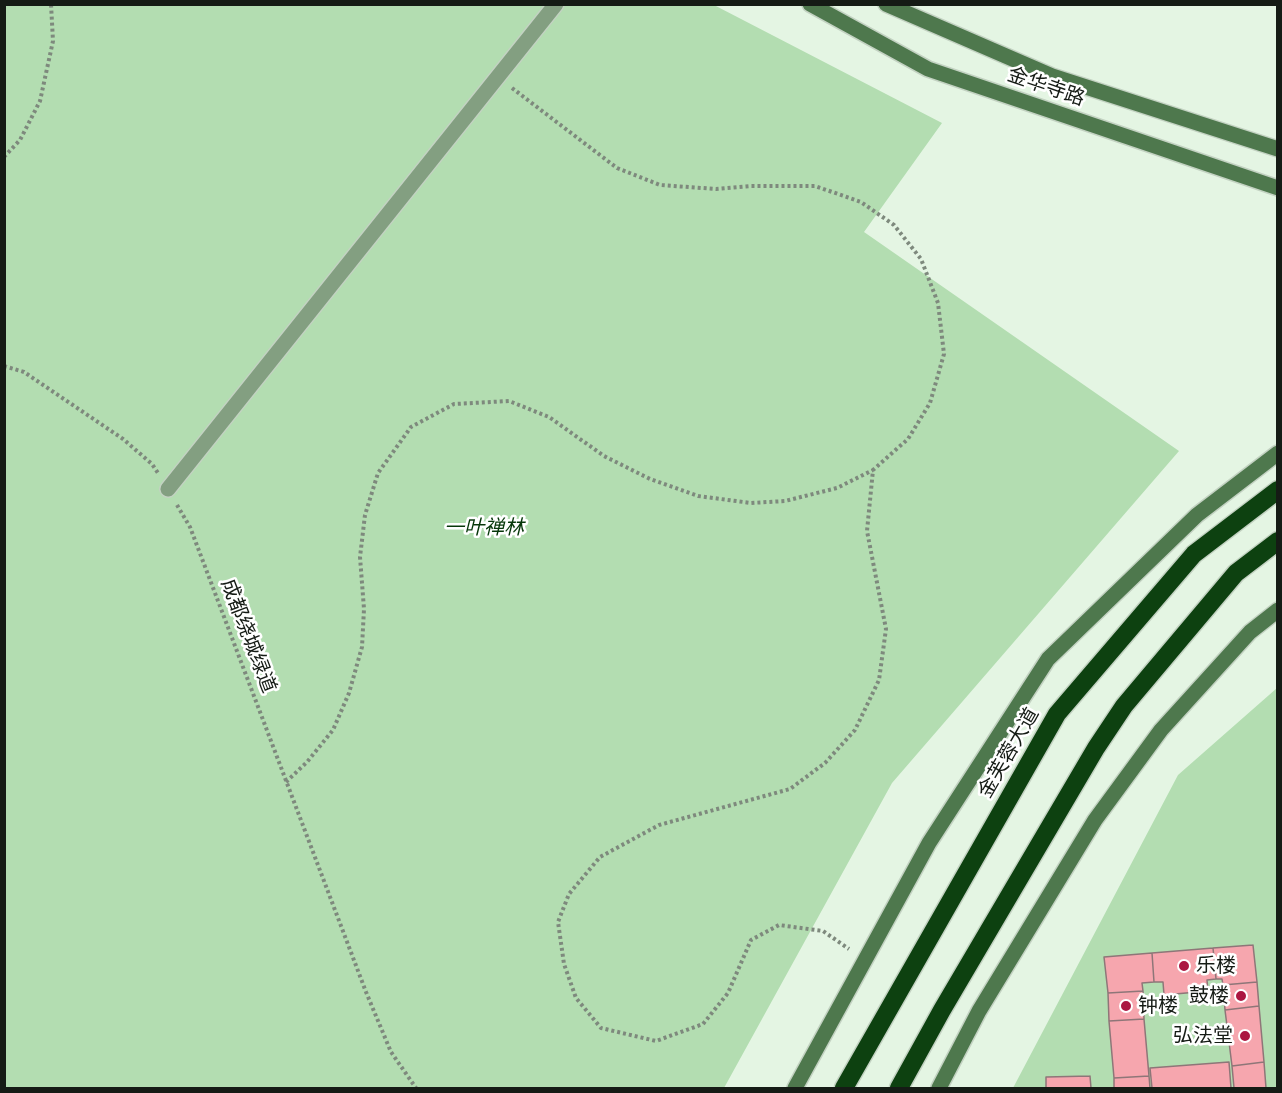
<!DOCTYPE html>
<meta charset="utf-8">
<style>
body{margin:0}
#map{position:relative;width:1282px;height:1093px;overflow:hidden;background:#e4f5e3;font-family:"Zilla Slab",serif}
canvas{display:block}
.frame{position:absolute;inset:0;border:6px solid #151b15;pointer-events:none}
</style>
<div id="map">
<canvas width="1282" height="1093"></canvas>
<div class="frame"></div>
</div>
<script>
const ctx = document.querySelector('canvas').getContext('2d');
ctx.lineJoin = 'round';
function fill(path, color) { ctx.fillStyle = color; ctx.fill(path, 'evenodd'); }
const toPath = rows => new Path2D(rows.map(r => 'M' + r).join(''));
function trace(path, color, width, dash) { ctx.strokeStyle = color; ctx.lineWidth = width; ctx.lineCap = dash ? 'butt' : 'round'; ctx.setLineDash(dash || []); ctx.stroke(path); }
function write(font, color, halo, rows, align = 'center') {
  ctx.font = font + ' "Zilla Slab","Noto Sans SC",serif'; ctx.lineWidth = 5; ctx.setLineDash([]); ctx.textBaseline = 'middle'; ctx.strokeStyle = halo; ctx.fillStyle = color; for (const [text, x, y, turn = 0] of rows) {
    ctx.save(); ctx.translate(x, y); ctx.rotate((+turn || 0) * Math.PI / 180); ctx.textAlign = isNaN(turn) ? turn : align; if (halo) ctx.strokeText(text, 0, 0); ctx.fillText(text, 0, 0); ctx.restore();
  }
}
const green = toPath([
 [5,5,714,5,942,123,864,232,1179,451,892,783,724,1088,5,1088],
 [1277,688,1277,1088,1013,1088,1178,775]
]);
const building = toPath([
 [1253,945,1257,982,1223,985,1222,979,1216,979,1213,948,1253,945],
 [1213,948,1216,979,1207,980,1208,991,1164,995,1163,982,1154,982,1152,953,1213,948],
 [1152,953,1154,982,1142,983,1143,991,1108,993,1104,957,1152,953],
 [1257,982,1259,1006,1225,1010,1223,985,1257,982],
 [1143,991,1144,1019,1109,1021,1108,993,1143,991],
 [1259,1006,1264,1062,1232,1066,1225,1010,1259,1006],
 [1144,1019,1149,1076,1114,1078,1109,1021,1144,1019],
 [1229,1062,1231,1088,1152,1088,1150,1068,1229,1062],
 [1264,1062,1266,1088,1234,1088,1232,1066,1264,1062],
 [1090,1076,1091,1088,1046,1088,1046,1077,1090,1076],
 [1149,1076,1150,1088,1114,1088,1114,1078,1149,1076]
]);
const path = toPath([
 [512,88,617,168,660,185,716,189,751,186,815,186,861,202,894,225,921,259,938,303,944,354,930,403,908,439,873,470,867,531,886,629,879,680,855,730,825,763,790,789,659,825,600,857,569,894,558,922,564,964,576,998,601,1028,656,1041,703,1024,728,993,751,940,779,925,823,931,849,949],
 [4,157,20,140,40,101,53,41,51,4],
 [4,366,24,372,123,439,152,464,158,473],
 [177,505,190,527,366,992,391,1052,416,1088],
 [286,782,307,762,333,730,349,693,362,647,364,609,360,557,365,515,378,473,411,427,454,404,509,401,549,417,604,456,650,479,698,496,751,503,785,501,837,488,873,470]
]);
const street = toPath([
 [168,489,556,4]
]);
const secondary = toPath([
 [810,4,928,69,1278,188],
 [886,4,1052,76,1278,149],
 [795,1088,929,843,1048,659,1197,515,1278,453],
 [939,1088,979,1011,1095,820,1161,730,1250,632,1278,610]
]);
const highway = toPath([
 [844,1088,1057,714,1194,554,1278,490],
 [899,1088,942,1010,1096,748,1124,706,1236,573,1278,541]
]);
const markers = [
 [1184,966,6,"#ab1641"],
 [1241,996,6,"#ab1641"],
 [1126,1006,6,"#ab1641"],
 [1245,1036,6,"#ab1641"]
];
const streetNames = [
 ["金华寺路",1046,87,19],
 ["成都绕城绿道",248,636,69],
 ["金芙蓉大道",1009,753,-60]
];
const parkNames = [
 ["一叶禅林",484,528]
];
const poiNames = [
 ["乐楼",1196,966],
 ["鼓楼",1229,996,"right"],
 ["钟楼",1138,1006],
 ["弘法堂",1233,1036,"right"]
];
fill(green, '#b3ddb1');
fill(building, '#f6a6ae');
trace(building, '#8e7678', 1.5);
trace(street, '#c3d2c2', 18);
trace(secondary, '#c3d2c2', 18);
trace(highway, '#c3d2c2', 21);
trace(path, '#7e897d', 4, [3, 3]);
trace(street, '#839f81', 15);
trace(secondary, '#4e784d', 15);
trace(highway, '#0d4110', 18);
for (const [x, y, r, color] of markers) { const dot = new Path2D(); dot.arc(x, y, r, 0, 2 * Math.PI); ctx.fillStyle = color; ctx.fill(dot); trace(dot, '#fff', 2); }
write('20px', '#151b15', '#fff', streetNames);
write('italic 20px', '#063709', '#fff', parkNames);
write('20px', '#151b15', '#fff', poiNames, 'left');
</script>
